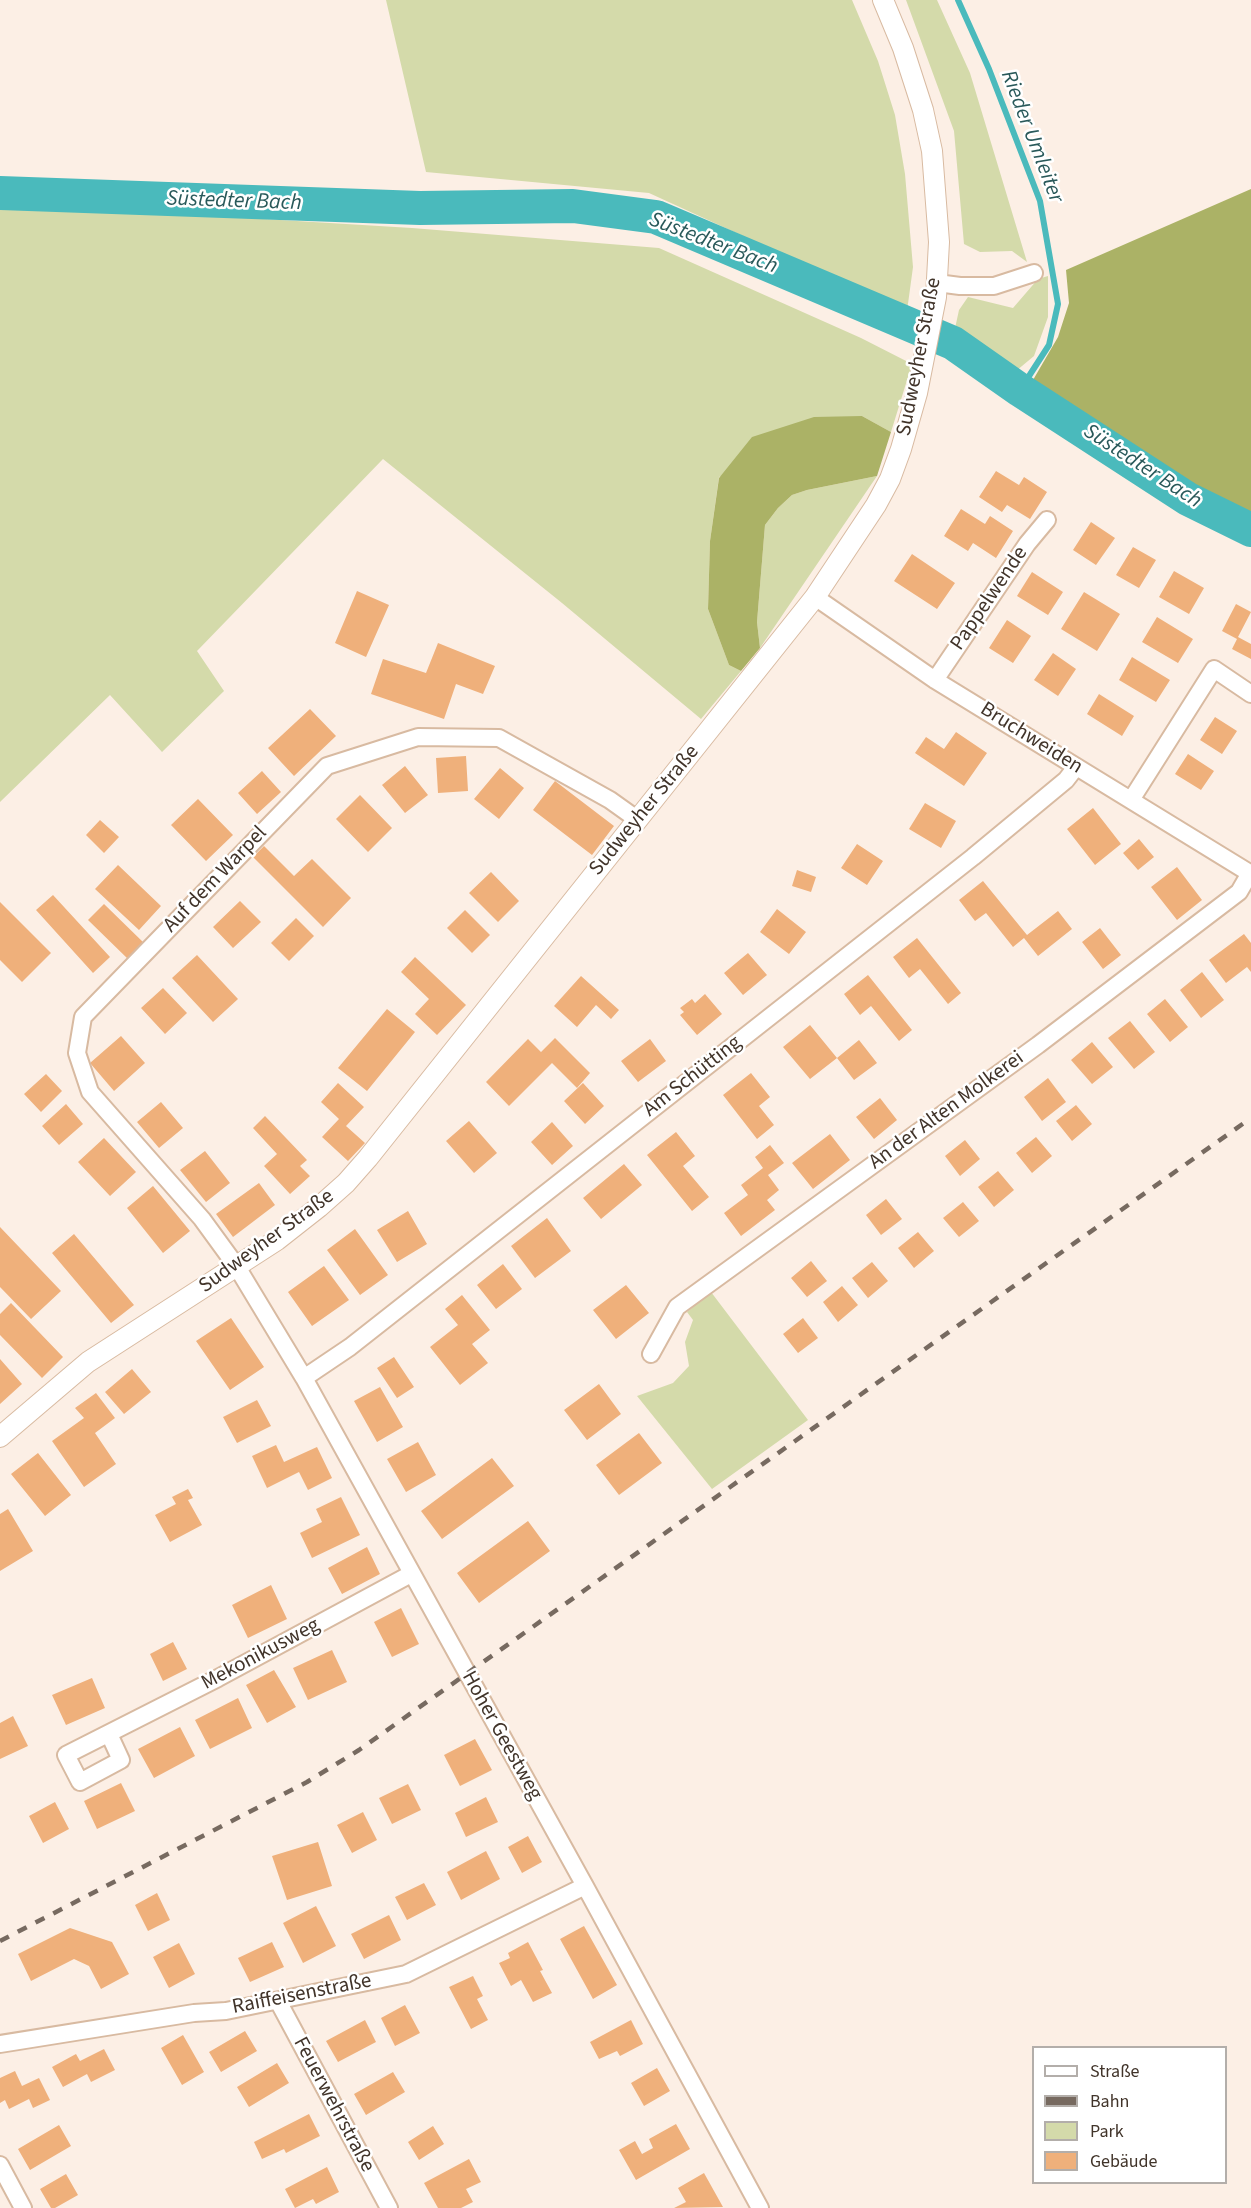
<!DOCTYPE html>
<meta charset="utf-8">
<style>
body{margin:0}
#map{position:relative;width:1251px;height:2208px;overflow:hidden;background:#fcefe5;font-family:"Source Sans 3",sans-serif}
canvas{display:block}
.legend{position:absolute;left:1032px;top:2046px;width:195px;height:138px;box-sizing:border-box;background:#fff;border:2px solid #b3aeaa;margin:0;padding:8px 10px;list-style:none;font-size:18px;color:#41342a}
.legend li{display:flex;align-items:center;gap:12px;height:30px}
.legend b{width:30px;border:2px solid #b3aeaa}
</style>
<div id="map">
<canvas width="1251" height="2208"></canvas>
<ul class="legend">
<li><b style="height:8px;background:#fff"></b>Straße</li>
<li><b style="height:8px;background:#776a60"></b>Bahn</li>
<li><b style="height:16px;background:#d4daaa"></b>Park</li>
<li><b style="height:16px;background:#efb07b"></b>Gebäude</li>
</ul>
</div>
<script>
const ctx = document.querySelector('canvas').getContext('2d');
ctx.lineJoin = 'round';
function fill(path, color) { ctx.fillStyle = color; ctx.fill(path, 'evenodd'); }
const toPath = rows => new Path2D(rows.map(r => 'M' + r).join(''));
function trace(path, color, width, dash) { ctx.strokeStyle = color; ctx.lineWidth = width; ctx.lineCap = dash ? 'butt' : 'round'; ctx.setLineDash(dash || []); ctx.stroke(path); }
function write(font, color, halo, rows, align = 'center') {
  ctx.font = font + ' "Source Sans 3",sans-serif'; ctx.lineWidth = 5; ctx.setLineDash([]); ctx.textBaseline = 'middle'; ctx.strokeStyle = halo; ctx.fillStyle = color; for (const [text, x, y, turn = 0] of rows) {
    ctx.save(); ctx.translate(x, y); ctx.rotate((+turn || 0) * Math.PI / 180); ctx.textAlign = isNaN(turn) ? turn : align; if (halo) ctx.strokeText(text, 0, 0); ctx.fillText(text, 0, 0); ctx.restore();
  }
}
const green = toPath([
 [386,0,852,0,878,61,895,115,905,174,913,267,907,311,649,193,426,172],
 [906,0,937,0,970,73,1027,262,1012,251,980,252,964,244,954,131],
 [0,203,412,228,659,248,861,338,912,364,891,432,862,416,719,477,710,541,708,609,729,665,741,671,701,719,562,603,383,459,197,651,224,691,162,752,110,695,0,802],
 [1048,276,1048,317,1034,356,1016,371,954,333,959,310,968,297,1013,308,1038,279],
 [877,476,760,648,757,622,765,525,778,508,792,495,807,490],
 [711,1292,808,1420,712,1489,637,1396,673,1383,689,1366,685,1342,693,1320,687,1312]
]);
const forest = toPath([
 [1251,189,1251,517,1194,489,1064,405,1033,380,1058,337,1069,303,1066,270],
 [862,416,891,432,877,476,807,490,792,495,778,508,765,525,757,622,760,648,741,671,729,665,708,609,710,541,719,478,752,437,814,417]
]);
const stream = toPath([
 [958,0,989,69,1040,201,1058,304,1049,345,1020,390]
]);
const river = toPath([
 [0,193,420,208,573,206,656,217,953,343,1020,390,1188,499,1251,530]
]);
const building = toPath([
 [996,471,1019,485,1024,477,1047,492,1030,519,1007,505,1002,512,979,497],
 [961,509,985,524,990,516,1013,531,996,558,973,543,968,551,944,536],
 [1091,522,1115,538,1096,565,1073,550],
 [1133,547,1156,560,1139,588,1116,575],
 [912,554,955,583,937,609,894,581],
 [1174,571,1204,588,1189,614,1159,597],
 [1032,572,1063,592,1048,615,1017,596],
 [357,591,389,605,366,657,335,643],
 [1084,592,1120,614,1097,651,1061,629],
 [1236,604,1251,612,1238,637,1251,644,1251,659,1232,649,1237,639,1222,631],
 [1157,617,1193,639,1178,663,1142,642],
 [1007,620,1031,636,1013,663,989,648],
 [438,643,495,666,483,694,456,684,444,719,371,694,383,659,426,673],
 [1053,653,1076,669,1058,696,1034,680],
 [1132,657,1170,680,1156,702,1119,680],
 [1099,694,1134,716,1122,736,1087,714],
 [310,709,336,736,294,776,268,748],
 [1215,717,1237,731,1222,754,1200,740],
 [956,732,987,753,964,786,915,753,926,737,944,749],
 [1188,754,1214,771,1201,790,1175,774],
 [466,756,468,791,438,793,436,758],
 [405,766,428,795,405,813,382,785],
 [500,768,524,788,499,819,474,799],
 [262,771,281,792,257,814,238,793],
 [555,781,614,826,592,855,533,810],
 [360,795,392,828,368,852,336,819],
 [198,799,233,835,206,861,171,825],
 [925,803,956,821,941,848,909,829],
 [1093,808,1121,844,1095,865,1067,829],
 [100,820,119,837,104,853,86,835],
 [1139,839,1154,857,1138,870,1123,853],
 [857,844,883,861,867,885,841,868],
 [264,846,294,876,312,859,351,898,323,927,253,857],
 [118,865,161,906,139,930,95,889],
 [1177,867,1202,900,1177,920,1151,887],
 [797,870,816,877,811,892,792,886],
 [491,872,519,901,498,922,469,893],
 [983,881,1027,935,1058,911,1072,929,1038,956,1024,938,1013,947,986,913,975,921,959,900],
 [53,895,110,957,93,973,36,910],
 [240,901,261,922,233,948,213,927],
 [0,902,51,953,22,982,0,960],
 [104,904,145,944,129,960,88,920],
 [777,909,806,932,789,954,760,932],
 [465,910,490,935,472,953,447,928],
 [296,918,314,936,289,961,271,943],
 [1100,928,1121,955,1103,969,1082,942],
 [1244,934,1251,943,1251,972,1247,967,1226,983,1209,960],
 [917,938,961,993,948,1004,920,969,909,978,893,957],
 [748,953,767,975,743,995,724,973],
 [197,955,238,999,213,1022,172,978],
 [415,957,466,1005,437,1035,415,1014,429,999,401,972],
 [1202,972,1224,1000,1201,1018,1180,990],
 [868,975,912,1030,899,1041,871,1006,860,1015,844,994],
 [581,976,619,1010,611,1019,596,1005,577,1027,554,1006],
 [163,988,187,1013,165,1034,141,1008],
 [705,994,722,1014,697,1035,680,1015,684,1012,680,1008,692,999,695,1003],
 [1165,999,1188,1027,1170,1042,1147,1014],
 [387,1009,415,1032,367,1091,338,1068],
 [1130,1021,1155,1052,1134,1069,1108,1038],
 [810,1025,837,1058,810,1079,783,1047],
 [121,1036,145,1063,114,1091,90,1063],
 [555,1038,590,1073,577,1088,552,1063,509,1106,486,1082,528,1039,541,1052],
 [650,1039,666,1061,638,1082,621,1061],
 [859,1040,877,1063,854,1080,837,1058],
 [1092,1042,1113,1067,1092,1084,1071,1060],
 [751,1073,770,1097,759,1106,774,1125,757,1139,723,1095],
 [46,1074,62,1091,41,1112,24,1094],
 [1048,1078,1066,1102,1042,1121,1024,1097],
 [338,1083,364,1107,346,1126,365,1143,348,1161,322,1137,339,1119,321,1102],
 [583,1083,604,1106,585,1124,564,1101],
 [880,1098,897,1120,874,1139,856,1117],
 [161,1102,183,1128,159,1148,137,1122],
 [66,1104,83,1124,59,1145,42,1126],
 [1076,1105,1092,1124,1072,1141,1056,1121],
 [265,1116,307,1160,300,1166,310,1176,290,1194,264,1166,277,1154,253,1128],
 [469,1121,497,1153,474,1173,446,1141],
 [552,1122,573,1146,552,1165,531,1142],
 [676,1132,695,1156,683,1166,709,1197,692,1211,647,1155],
 [830,1134,850,1160,813,1189,792,1163],
 [1036,1137,1052,1156,1032,1173,1016,1153],
 [104,1138,136,1172,110,1196,78,1162],
 [965,1140,980,1159,960,1176,945,1156],
 [770,1145,784,1163,768,1175,779,1190,767,1200,775,1210,741,1236,724,1213,748,1195,741,1185,763,1168,755,1157],
 [205,1151,230,1183,206,1202,180,1170],
 [624,1164,642,1185,601,1219,583,1198],
 [998,1171,1014,1190,994,1207,978,1187],
 [259,1183,275,1205,233,1237,216,1214],
 [153,1186,190,1231,163,1253,127,1208],
 [886,1199,902,1219,881,1235,866,1215],
 [963,1202,979,1221,959,1237,943,1218],
 [408,1211,427,1244,397,1262,377,1230],
 [547,1218,571,1251,535,1278,511,1246],
 [0,1227,61,1291,31,1319,0,1287],
 [355,1229,388,1275,360,1295,327,1250],
 [918,1232,934,1251,914,1268,898,1248],
 [74,1234,134,1305,111,1323,52,1253],
 [811,1261,827,1281,807,1297,791,1278],
 [872,1262,888,1281,868,1298,852,1278],
 [503,1264,522,1289,496,1309,477,1285],
 [324,1266,349,1300,312,1326,288,1292],
 [626,1285,649,1313,616,1339,593,1310],
 [842,1286,858,1305,838,1322,823,1302],
 [462,1295,490,1330,472,1344,488,1363,460,1385,430,1347,458,1325,445,1309],
 [11,1303,63,1357,42,1378,0,1335,0,1314],
 [231,1318,264,1367,230,1390,196,1341],
 [803,1318,818,1338,798,1353,783,1334],
 [394,1357,414,1387,397,1398,377,1368],
 [0,1359,22,1384,0,1404],
 [132,1369,151,1392,124,1414,105,1392],
 [599,1384,621,1414,587,1440,564,1410],
 [380,1387,403,1427,377,1442,354,1401],
 [96,1393,115,1418,95,1433,116,1464,84,1487,52,1441,84,1418,75,1408],
 [257,1400,271,1426,237,1443,223,1417],
 [639,1433,662,1463,619,1495,596,1465],
 [418,1442,436,1475,406,1492,387,1459],
 [276,1445,284,1462,317,1447,332,1478,308,1490,299,1472,267,1488,252,1456],
 [38,1453,71,1495,45,1516,11,1474],
 [492,1458,514,1486,442,1539,421,1511],
 [188,1489,193,1498,188,1500,202,1525,170,1542,155,1515,176,1504,172,1497],
 [341,1497,360,1535,312,1558,300,1533,322,1522,316,1509],
 [8,1509,33,1551,0,1571,0,1514],
 [528,1521,550,1551,479,1603,457,1573],
 [367,1547,380,1574,342,1594,328,1568],
 [271,1585,287,1619,248,1638,232,1605],
 [401,1608,419,1644,392,1657,374,1622],
 [173,1642,187,1669,163,1681,150,1654],
 [332,1650,347,1682,308,1700,293,1668],
 [274,1670,296,1707,267,1723,246,1685],
 [92,1678,105,1708,66,1725,52,1695],
 [238,1698,252,1728,210,1749,195,1720],
 [13,1716,28,1746,0,1759,0,1723],
 [180,1727,195,1756,154,1778,138,1749],
 [475,1739,492,1770,460,1786,444,1755],
 [121,1783,135,1811,97,1829,84,1801],
 [408,1784,421,1810,392,1824,379,1798],
 [486,1797,498,1822,466,1837,455,1813],
 [55,1802,69,1829,43,1843,29,1816],
 [363,1812,377,1840,352,1853,337,1825],
 [528,1836,542,1862,522,1873,508,1847],
 [318,1842,332,1886,287,1900,272,1856],
 [486,1851,500,1879,461,1900,447,1872],
 [424,1883,436,1905,407,1920,395,1897],
 [157,1893,170,1920,148,1931,135,1905],
 [316,1906,336,1946,303,1963,283,1923],
 [389,1915,401,1940,364,1959,351,1934],
 [584,1926,617,1985,593,1999,560,1939],
 [70,1928,112,1942,129,1974,101,1989,89,1966,74,1959,31,1981,18,1954],
 [272,1942,284,1967,250,1982,238,1958],
 [528,1942,543,1970,540,1971,552,1993,533,2002,521,1980,511,1986,499,1963,510,1958,508,1953],
 [179,1943,195,1974,169,1988,153,1957],
 [473,1976,483,1996,477,1999,488,2020,471,2029,449,1987],
 [405,2005,420,2033,395,2046,381,2018],
 [365,2020,376,2042,338,2062,326,2041],
 [631,2020,643,2044,620,2056,617,2051,599,2059,590,2042],
 [245,2031,257,2051,221,2072,209,2052],
 [183,2035,204,2072,182,2085,161,2048],
 [104,2049,115,2070,91,2082,87,2074,63,2087,52,2067,76,2054,80,2061],
 [277,2063,289,2083,249,2107,237,2087],
 [657,2068,670,2091,644,2106,631,2083],
 [15,2071,22,2086,39,2078,50,2100,33,2108,29,2099,9,2109,5,2100,0,2103,0,2078],
 [393,2072,405,2092,366,2115,354,2094],
 [309,2114,320,2136,286,2153,284,2149,262,2159,254,2142],
 [676,2124,690,2149,636,2180,619,2150,635,2141,642,2154,653,2148,649,2139],
 [59,2125,71,2146,30,2170,18,2149],
 [433,2126,444,2144,419,2160,408,2142],
 [469,2159,481,2182,466,2189,473,2202,461,2208,438,2208,424,2183],
 [327,2167,339,2192,316,2204,313,2199,295,2208,285,2189],
 [704,2173,723,2207,674,2208,686,2202,678,2188],
 [66,2174,78,2195,55,2208,51,2208,40,2189]
]);
const minor = toPath([
 [937,283,960,286,994,286,1034,273],
 [815,597,935,680,1251,874],
 [935,680,1027,544,1047,520],
 [1131,800,1214,669,1251,694],
 [638,820,610,800,499,738,418,737,327,766,83,1017,77,1053,90,1092,202,1219,237,1267,304,1378,585,1886,760,2208],
 [651,1354,677,1307,1038,1045,1239,892,1250,873],
 [304,1378,350,1347,973,857,1066,780,1076,767],
 [109,1734,121,1760,80,1782,66,1755,218,1678,411,1574],
 [278,2001,389,2208],
 [0,2044,194,2013,226,2011,406,1974,585,1886],
 [0,2165,23,2208]
]);
const tertiary = toPath([
 [0,1437,88,1362,277,1240,319,1207,346,1183,368,1158,815,597,876,505,890,479,901,449,917,393,936,297,939,242,932,151,923,110,903,48,883,0]
]);
const rail = toPath([
 [0,1941,307,1782,359,1750,1251,1118]
]);
const streetNames = [
 ["Sudweyher Straße",920,357,-79],
 ["Pappelwende",990,599,-56],
 ["Bruchweiden",1031,739,32],
 ["Sudweyher Straße",645,811,-51],
 ["Auf dem Warpel",216,880,-46],
 ["Am Schütting",693,1077,-38],
 ["An der Alten Molkerei",947,1111,-36],
 ["Sudweyher Straße",267,1242,-36],
 ["Mekonikusweg",261,1655,-28],
 ["Hoher Geestweg",501,1736,61],
 ["Raiffeisenstraße",302,1995,-11],
 ["Feuerwehrstraße",333,2105,62]
];
const waterNames = [
 ["Rieder Umleiter",1031,137,69],
 ["Süstedter Bach",234,202,2],
 ["Süstedter Bach",713,244,21],
 ["Süstedter Bach",1142,467,33]
];
fill(green, '#d4daaa');
fill(forest, '#abb266');
trace(stream, '#4ababc', 6);
trace(river, '#4ababc', 34);
fill(building, '#efb07b');
trace(minor, '#d8baa1', 20);
trace(tertiary, '#d8baa1', 22);
trace(minor, '#fff', 16);
trace(tertiary, '#fff', 20);
trace(rail, '#776a60', 4.5, [10, 10]);
write('21px', '#41342a', '#fff', streetNames);
write('italic 22px', '#29595a', '#fff', waterNames);
</script>
